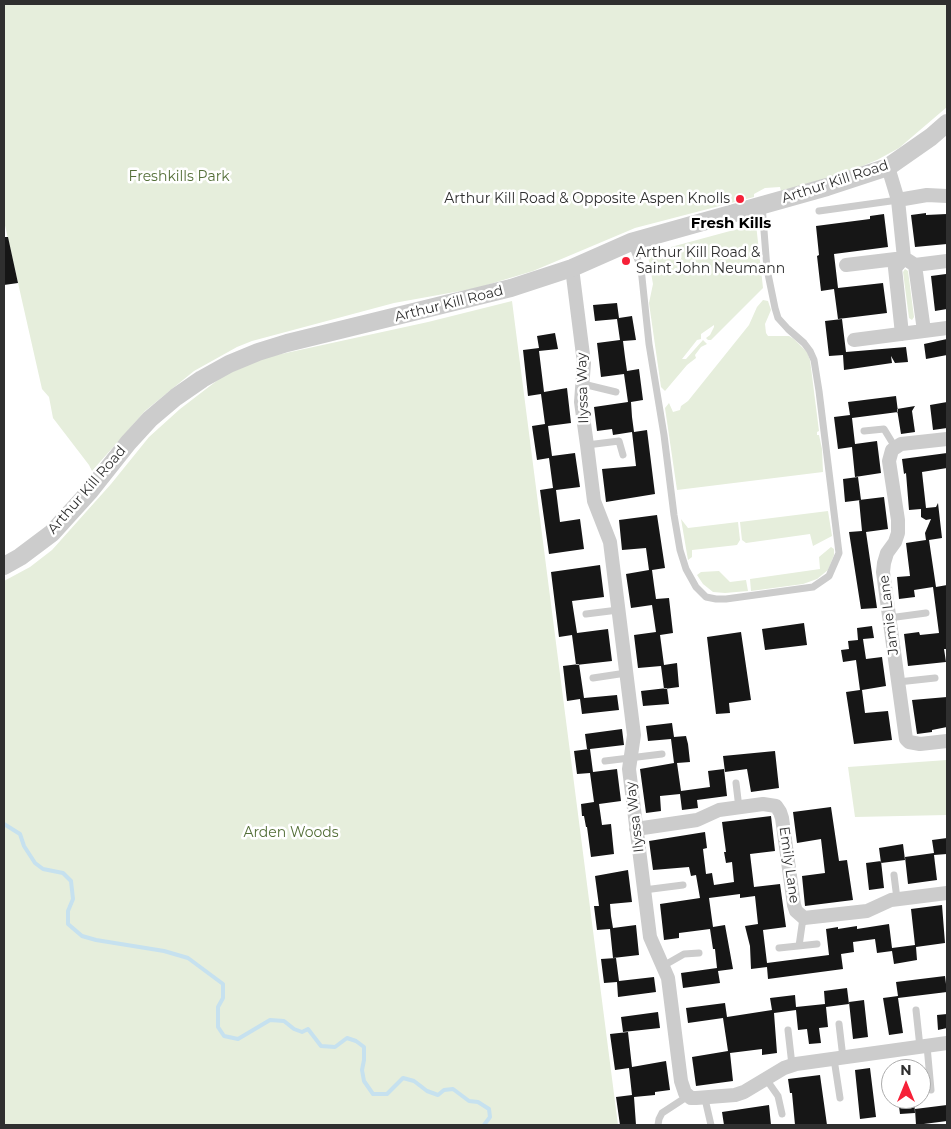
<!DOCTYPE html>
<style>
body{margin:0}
#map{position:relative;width:951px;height:1129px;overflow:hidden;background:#fff;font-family:Montserrat,sans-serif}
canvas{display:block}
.frame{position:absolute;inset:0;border:5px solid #2f2f2f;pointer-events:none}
.north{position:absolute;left:881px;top:1059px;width:50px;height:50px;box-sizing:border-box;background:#fff;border:1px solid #acacac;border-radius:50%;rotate:0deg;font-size:14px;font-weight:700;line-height:20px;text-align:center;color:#2f2f2f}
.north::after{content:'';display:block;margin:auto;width:18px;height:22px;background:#f62138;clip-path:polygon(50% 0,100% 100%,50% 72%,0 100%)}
</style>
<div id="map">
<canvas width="951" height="1129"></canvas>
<div class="frame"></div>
<div class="north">N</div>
</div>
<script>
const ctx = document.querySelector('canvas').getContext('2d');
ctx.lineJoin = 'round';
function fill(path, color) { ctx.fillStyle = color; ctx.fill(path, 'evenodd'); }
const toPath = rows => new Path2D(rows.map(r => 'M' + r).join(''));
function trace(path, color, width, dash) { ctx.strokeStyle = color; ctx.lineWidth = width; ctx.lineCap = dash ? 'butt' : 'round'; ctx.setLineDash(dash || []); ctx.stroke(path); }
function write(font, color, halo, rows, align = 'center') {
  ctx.font = font + ' Montserrat,sans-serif'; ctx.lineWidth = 5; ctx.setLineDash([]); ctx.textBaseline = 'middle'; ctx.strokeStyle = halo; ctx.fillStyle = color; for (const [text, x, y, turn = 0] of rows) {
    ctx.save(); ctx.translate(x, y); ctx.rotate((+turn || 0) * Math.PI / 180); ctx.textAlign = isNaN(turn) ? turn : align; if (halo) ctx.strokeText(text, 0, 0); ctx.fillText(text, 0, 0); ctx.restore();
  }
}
const green = toPath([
 [4,4,947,4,947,107,899,148,877,160,845,173,781,191,780,187,765,188,754,194,754,197,635,228,533,271,477,288,394,303,252,341,237,347,194,371,145,411,92,471,89,465,53,418,49,397,42,389,4,221],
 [756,224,763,288,711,340,708,340,706,338,710,335,714,327,714,325,701,334,701,339,697,340,682,359,686,359,703,340,707,344,701,347,695,355,696,358,687,365,665,391,661,387,649,303,653,284,648,256,671,247],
 [905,269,908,271,914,317,912,320,909,318,903,272],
 [763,300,768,301,771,310,765,324,766,333,768,336,789,336,794,339,807,352,810,360,819,431,817,432,817,435,819,435,822,449,823,472,677,490,665,408,669,403,673,412,680,410,681,406,688,401,749,325,757,307],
 [512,301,618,1125,4,1125,4,581,30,567,52,550,111,484,149,437,180,409,223,376,263,358,428,322],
 [828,511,832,536,813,546,810,534,746,543,742,540,740,522],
 [681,519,688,528,738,522,740,540,737,545,692,550,692,557,688,560],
 [831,547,834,549,834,555,828,570,817,579,803,584,751,591,750,579,820,569,819,557],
 [719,571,730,582,746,580,748,591,725,593,713,592,703,584,697,575,701,572],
 [947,760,947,815,855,817,848,767]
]);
const stream = toPath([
 [4,824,20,834,24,846,35,863,43,869,63,873,71,881,73,899,68,911,68,924,82,936,96,940,164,951,188,958,223,984,223,998,218,1007,218,1027,224,1036,238,1039,270,1020,284,1021,294,1029,302,1032,308,1029,321,1046,335,1047,347,1038,356,1041,364,1047,364,1060,362,1070,364,1081,373,1094,387,1094,403,1078,414,1081,427,1091,438,1095,444,1090,453,1089,469,1101,478,1102,489,1109,490,1117,484,1125]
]);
const building = toPath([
 [926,213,926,215,947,214,947,244,915,247,911,215],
 [884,214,888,247,834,254,838,288,883,283,887,313,838,319,834,289,821,291,817,256,819,255,816,226,870,219,870,216],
 [4,237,8,237,18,283,4,285],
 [946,274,947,277,947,309,935,311,931,276],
 [617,303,619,318,632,316,636,340,623,341,625,357,627,371,639,369,643,400,631,402,632,417,634,432,647,430,655,494,606,502,602,469,636,466,632,432,613,435,612,429,597,431,594,407,628,402,624,374,601,377,597,343,620,340,617,319,595,321,593,305],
 [842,319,846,352,906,347,908,362,895,363,891,356,892,363,844,370,843,355,829,356,825,321],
 [555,333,558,349,539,351,544,392,567,388,571,423,548,426,552,456,575,453,580,487,556,490,560,522,580,519,584,549,549,554,540,490,553,488,549,458,537,460,532,426,545,424,541,394,528,396,523,350,539,348,537,336],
 [947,339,947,355,926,359,924,344],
 [896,396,898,412,852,418,855,444,877,441,881,473,855,477,852,447,838,449,834,417,850,415,848,402],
 [947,402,947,428,933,430,930,405],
 [915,406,912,411,915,432,901,434,897,409],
 [947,453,947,468,922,472,926,508,936,507,938,503,942,538,929,540,936,587,947,585,947,649,944,649,946,662,908,666,904,634,919,632,920,635,939,633,933,587,914,590,915,597,899,599,897,577,910,576,906,543,926,540,925,533,931,519,926,520,921,517,921,509,909,510,906,473,904,474,902,459],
 [858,477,861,500,845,502,843,479],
 [884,497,888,529,866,532,877,608,861,609,849,532,862,531,859,500],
 [657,515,665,568,652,570,654,585,656,599,669,598,673,633,660,635,664,665,677,663,679,687,664,689,661,666,638,668,634,635,656,632,652,605,631,608,626,574,649,570,646,548,622,550,619,520],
 [600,565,604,597,572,601,577,633,608,629,612,661,576,665,572,635,559,637,551,572],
 [804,623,807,645,765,650,762,629],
 [872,626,874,638,863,639,866,659,882,657,886,686,862,690,865,713,888,711,892,740,854,744,846,692,860,690,856,660,843,662,841,650,849,649,848,641,858,640,857,628],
 [741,632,751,700,729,703,730,713,716,714,707,637],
 [579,664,584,698,617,695,619,710,582,714,580,699,567,701,563,666],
 [667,688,669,704,643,706,641,691],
 [947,697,947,727,932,730,932,732,917,734,912,700],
 [672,723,674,737,686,736,688,744,690,762,677,763,681,791,710,787,708,771,724,769,727,796,697,800,698,808,682,810,680,794,660,796,661,811,646,813,640,769,674,763,671,739,648,741,646,726],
 [622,729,624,745,590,749,593,772,617,769,621,801,599,804,602,825,611,824,614,854,591,857,587,827,586,827,584,816,582,816,581,804,594,802,590,773,577,774,574,751,589,749,587,749,585,734],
 [775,751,779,788,751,792,747,769,725,772,723,756],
 [831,807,839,861,847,860,853,900,805,906,802,876,825,873,821,839,797,843,793,812],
 [771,816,775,851,750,854,754,887,780,884,786,927,763,930,767,963,829,955,826,929,838,927,838,929,857,926,857,929,889,924,892,948,915,945,911,909,942,905,945,943,916,947,917,960,894,964,892,951,877,953,875,939,853,942,854,952,841,954,843,969,768,979,767,967,751,969,750,946,745,926,758,924,755,896,740,898,740,894,709,898,713,927,725,925,733,969,718,971,720,983,683,988,681,973,717,968,715,949,713,949,710,929,679,933,679,938,664,940,660,904,700,898,696,875,691,876,689,867,653,870,649,841,705,832,707,848,703,849,706,874,712,873,714,885,734,882,732,862,726,863,724,852,726,852,722,822],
 [947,838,947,854,934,855,937,880,908,884,905,857,934,853,932,840],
 [903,844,905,860,881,863,879,848],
 [881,861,884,888,869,890,866,863],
 [628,870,632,902,610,904,611,916,613,928,636,925,639,955,613,958,610,929,597,930,594,906,599,906,595,876],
 [616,958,619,981,654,977,656,992,618,997,617,982,604,983,601,959],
 [945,976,947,992,898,998,903,1033,889,1035,883,998,898,996,896,982],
 [847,988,849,1004,826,1007,828,1027,819,1028,821,1043,809,1044,807,1029,798,1030,796,1010,774,1013,777,1053,762,1055,762,1049,730,1053,733,1081,696,1086,692,1057,728,1051,723,1018,688,1023,686,1008,725,1003,727,1017,772,1010,770,998,795,995,796,1007,825,1004,824,991],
 [864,1000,868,1037,853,1039,849,1002],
 [658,1012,660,1028,623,1032,621,1017],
 [947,1014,947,1028,938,1030,937,1015],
 [628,1032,632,1067,666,1061,670,1090,655,1092,655,1095,634,1097,636,1125,620,1125,616,1097,632,1095,629,1068,615,1070,610,1034],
 [870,1068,876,1117,860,1119,855,1070],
 [820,1075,827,1125,795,1125,792,1093,790,1093,788,1079],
 [898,1099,914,1099,915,1113,900,1114],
 [769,1105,771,1125,724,1125,722,1112],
 [947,1105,947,1121,916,1125,915,1109]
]);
const service = toPath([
 [819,211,898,200],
 [631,242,641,268,649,344,664,435,674,515,680,550,686,569,696,587,706,597,716,599,726,599,813,587,829,576,839,553,819,391,814,360,810,351,804,343,788,329,778,318,775,308,767,269,762,205],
 [583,384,616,392],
 [864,431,884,429,895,447],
 [587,445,619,441,623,455],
 [586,614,618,610],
 [889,618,926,613],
 [593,678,626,673],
 [898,682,935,678],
 [605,761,662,754],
 [736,783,739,808],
 [894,875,897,899],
 [644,890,683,885],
 [799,946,803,918],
 [779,948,817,944],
 [663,966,684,954,699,953],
 [916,1010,920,1047],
 [839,1024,843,1058],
 [788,1030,792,1065],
 [927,1046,931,1090],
 [834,1059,840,1098],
 [766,1079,778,1096,782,1114],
 [705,1099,711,1125],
 [658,1125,659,1119,662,1113,688,1096]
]);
const minor = toPath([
 [888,167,898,200,904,258],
 [898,200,927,195,947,196],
 [846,265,904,258,915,265,924,331],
 [915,265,947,261],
 [572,268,584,363,581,402,587,445,594,501,610,542,634,735,629,769,650,937,668,978,681,1081,685,1093,691,1098,696,1098,735,1095,744,1092,784,1068,796,1064,947,1043],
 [902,334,895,268,904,258],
 [854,340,947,328],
 [947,439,901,444,892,450,889,461,898,520,898,533,895,542,887,553,884,563,883,572,906,739,909,742,920,744,947,741],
 [636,829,697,820,719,810,763,804,776,806,780,812,782,818,794,905,796,911,804,918,867,911,891,900,947,893]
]);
const tertiary = toPath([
 [4,566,20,557,52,533,90,491,128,443,150,419,176,397,202,379,229,364,258,352,287,343,511,288,572,268,631,242,827,187,888,167,931,137,947,123]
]);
const markers = [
 [740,199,5,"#f62138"],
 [626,261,5,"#f62138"]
];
const parkNames = [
 ["Freshkills Park",179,177],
 ["Arden Woods",291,833]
];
const streetNames = [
 ["Arthur Kill Road",835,182,-18],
 ["Arthur Kill Road",449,304,-14],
 ["Ilyssa Way",583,388,-92],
 ["Arthur Kill Road",87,490,-49],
 ["Jamie Lane",889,615,-97],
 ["Ilyssa Way",635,817,-97],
 ["Emily Lane",789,865,82]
];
const poiNames = [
 ["Arthur Kill Road & Opposite Aspen Knolls",730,199],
 ["Arthur Kill Road &",636,253,"left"],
 ["Saint John Neumann",636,269,"left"]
];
const neighbourhoodNames = [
 ["Fresh Kills",731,224]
];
fill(green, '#e6eedc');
trace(stream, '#c6e1ef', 4);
fill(building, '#161616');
trace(service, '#ccc', 7);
trace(minor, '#ccc', 14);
trace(tertiary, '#ccc', 18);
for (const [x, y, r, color] of markers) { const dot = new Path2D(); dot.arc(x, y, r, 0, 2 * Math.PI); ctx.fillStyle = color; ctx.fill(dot); trace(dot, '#fff', 2); }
write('14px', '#546f38', '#fff', parkNames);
write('14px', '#2f2f2f', '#fff', streetNames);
write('14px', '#2f2f2f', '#fff', poiNames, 'right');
write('bold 15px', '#000', '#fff', neighbourhoodNames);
</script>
